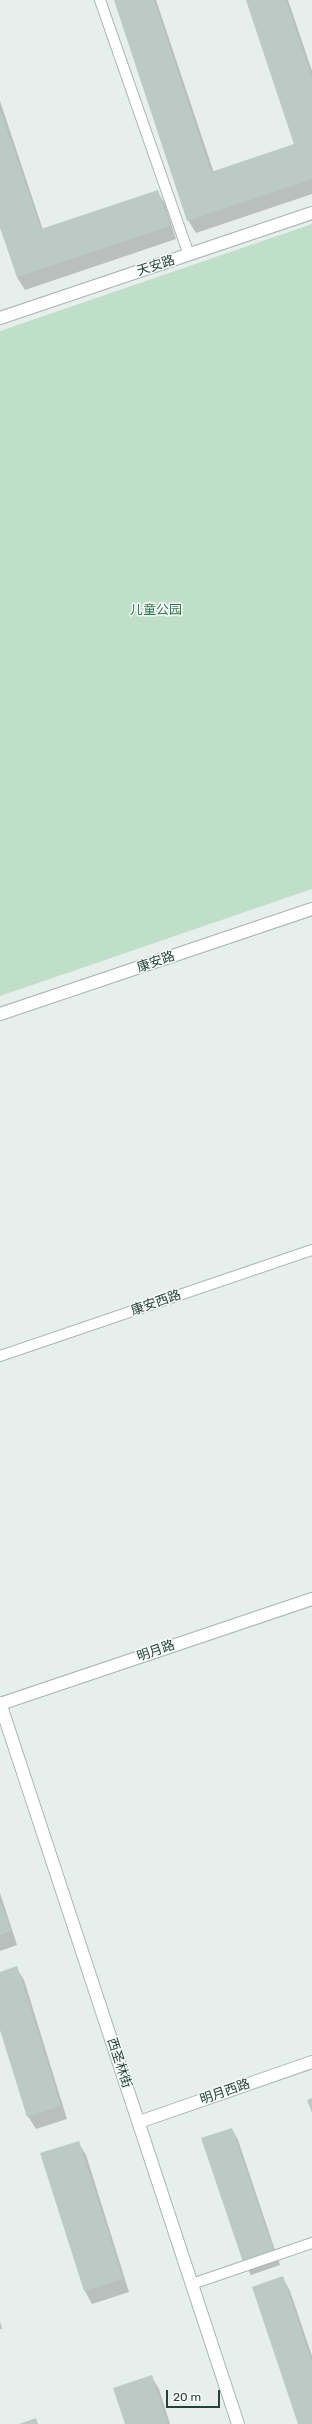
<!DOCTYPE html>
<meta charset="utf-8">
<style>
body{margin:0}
#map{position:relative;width:312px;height:2424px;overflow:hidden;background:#e6efeb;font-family:Rubik,sans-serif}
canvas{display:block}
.scale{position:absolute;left:166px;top:2390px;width:54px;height:18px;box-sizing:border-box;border:2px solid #254139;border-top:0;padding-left:5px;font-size:12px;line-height:14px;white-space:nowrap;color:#254139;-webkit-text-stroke:3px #f7fbf9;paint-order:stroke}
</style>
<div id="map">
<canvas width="312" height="2424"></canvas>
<div class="scale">20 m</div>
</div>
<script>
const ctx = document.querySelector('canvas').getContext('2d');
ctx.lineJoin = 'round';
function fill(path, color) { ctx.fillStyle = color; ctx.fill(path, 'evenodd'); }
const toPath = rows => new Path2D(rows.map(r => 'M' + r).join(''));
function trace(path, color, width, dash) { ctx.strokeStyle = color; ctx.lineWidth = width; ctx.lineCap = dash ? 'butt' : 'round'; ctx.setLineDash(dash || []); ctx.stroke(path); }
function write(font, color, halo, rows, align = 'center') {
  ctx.font = font + ' Rubik,"Noto Sans SC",sans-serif'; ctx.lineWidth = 3; ctx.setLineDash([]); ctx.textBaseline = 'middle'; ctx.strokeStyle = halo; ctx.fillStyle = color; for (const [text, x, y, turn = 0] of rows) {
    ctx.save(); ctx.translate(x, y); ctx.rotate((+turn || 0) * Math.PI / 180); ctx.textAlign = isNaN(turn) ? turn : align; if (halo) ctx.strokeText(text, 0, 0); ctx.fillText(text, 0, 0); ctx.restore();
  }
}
const green = toPath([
 [312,224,312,889,0,996,0,331]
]);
const shadow = toPath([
 [115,0,156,0,214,173,295,145,247,0,288,0,312,71,312,194,196,233,188,220],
 [0,101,43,230,157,191,165,204,176,239,25,290,17,277,0,224],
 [0,1893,17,1945,0,1951],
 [16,1967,24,1980,67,2119,36,2129,28,2116,0,2027,0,1973],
 [232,2129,238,2140,280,2265,251,2275,245,2264],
 [78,2142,86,2155,129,2292,92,2304,85,2291,41,2154],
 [283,2278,290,2291,312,2356,312,2424,299,2424],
 [0,2321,2,2329,0,2329],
 [151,2376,159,2389,170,2424,126,2424]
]);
const building = toPath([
 [114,0,154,0,211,172,294,144,246,0,286,0,312,78,312,179,187,221],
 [0,109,41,229,158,190,170,226,17,277,0,228],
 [0,1901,11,1931,0,1935],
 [17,1966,61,2106,27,2117,0,2030,0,1972],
 [312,2098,312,2113,307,2100],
 [232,2128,275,2254,244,2265,201,2138],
 [79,2141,123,2279,84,2291,40,2153],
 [283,2276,312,2363,312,2424,298,2424,252,2287],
 [152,2375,168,2424,125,2424,113,2388],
 [36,2418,38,2424,19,2424]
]);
const service = toPath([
 [100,0,189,255],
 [0,1356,312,1250],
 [192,2284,312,2243]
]);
const minor = toPath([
 [139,2122,312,2062]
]);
const tertiary = toPath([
 [0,318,312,213],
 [0,1014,312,909],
 [0,1703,238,2424],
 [0,1704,312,1599]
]);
const streetNames = [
 ["天安路",156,266,-18],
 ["康安路",156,962,-19],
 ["康安西路",156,1303,-19],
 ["明月路",156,1651,-19],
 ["西圣林街",119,2063,72],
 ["明月西路",225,2092,-19]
];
const parkNames = [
 ["儿童公园",156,610]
];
fill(green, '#c0dfc8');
fill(shadow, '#0003');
fill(building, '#bbcac4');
trace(service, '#a8b7b2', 12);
trace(minor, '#a8b7b2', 14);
trace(tertiary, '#a8b7b2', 14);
trace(service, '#fff', 10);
trace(minor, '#fff', 12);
trace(tertiary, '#fff', 12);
write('13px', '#254139', '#f7fbf9', streetNames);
write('13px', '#2f784b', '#f7fbf9', parkNames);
</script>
